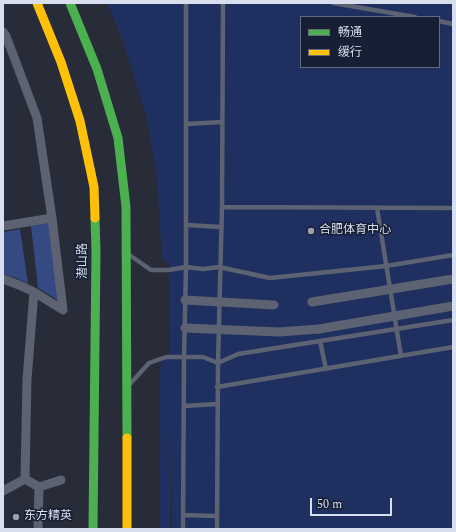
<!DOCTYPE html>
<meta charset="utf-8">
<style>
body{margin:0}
#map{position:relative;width:456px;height:532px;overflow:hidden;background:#272c38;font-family:Spectral,"Noto Sans SC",serif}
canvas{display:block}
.frame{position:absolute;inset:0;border:4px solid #d8deed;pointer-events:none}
.legend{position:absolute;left:300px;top:16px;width:140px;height:52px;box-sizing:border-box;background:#171f34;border:1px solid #646b7e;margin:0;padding:5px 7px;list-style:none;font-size:12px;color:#d8deed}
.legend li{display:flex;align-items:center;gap:8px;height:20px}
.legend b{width:20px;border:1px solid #646b7e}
.scale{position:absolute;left:310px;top:498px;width:82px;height:18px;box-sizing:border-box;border:2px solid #d8deed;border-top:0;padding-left:5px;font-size:12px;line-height:14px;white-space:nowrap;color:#d8deed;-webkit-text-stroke:3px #171f34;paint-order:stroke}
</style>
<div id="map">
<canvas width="456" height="532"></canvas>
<div class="frame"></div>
<ul class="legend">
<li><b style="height:5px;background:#4caf50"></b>畅通</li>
<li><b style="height:5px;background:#ffc107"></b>缓行</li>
</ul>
<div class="scale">50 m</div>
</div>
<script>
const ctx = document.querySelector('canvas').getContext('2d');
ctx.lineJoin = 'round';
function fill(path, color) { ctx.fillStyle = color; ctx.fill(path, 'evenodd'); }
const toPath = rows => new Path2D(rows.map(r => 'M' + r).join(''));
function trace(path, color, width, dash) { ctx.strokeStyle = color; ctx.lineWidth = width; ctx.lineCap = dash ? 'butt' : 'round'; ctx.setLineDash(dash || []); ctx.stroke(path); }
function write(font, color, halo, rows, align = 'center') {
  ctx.font = font + ' Spectral,"Noto Sans SC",serif'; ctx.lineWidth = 3; ctx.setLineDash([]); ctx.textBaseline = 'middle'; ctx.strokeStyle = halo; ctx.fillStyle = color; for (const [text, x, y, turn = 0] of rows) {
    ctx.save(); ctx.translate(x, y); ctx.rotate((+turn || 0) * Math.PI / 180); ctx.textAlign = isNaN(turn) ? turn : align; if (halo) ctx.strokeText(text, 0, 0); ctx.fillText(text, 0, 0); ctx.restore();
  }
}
const green = toPath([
 [107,3,453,3,453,529,172,529,170,426,170,529,160,529,160,368,164,357,170,357,169,262,165,262,162,257,157,178,147,119,124,44],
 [301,17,439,17,439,67,301,67]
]);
const forest = toPath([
 [49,223,59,301,38,288,31,226],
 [20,229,28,284,19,279,3,274,3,232]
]);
const lane = toPath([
 [333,3,415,17],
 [439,21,453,24],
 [186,124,222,122],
 [222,207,453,208],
 [377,208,401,356],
 [186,225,221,227],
 [128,254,151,270,169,270,186,267,203,269,219,267,270,278,386,266,453,255],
 [320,341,326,369],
 [130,384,149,363,166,357,203,357,218,363,238,354,453,320],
 [217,387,453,347],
 [184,406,217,404],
 [183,515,217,516],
 [183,529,184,357,186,267,186,3],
 [217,529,218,363,222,207,223,3]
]);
const street = toPath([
 [3,32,6,36,37,118,52,218,63,310],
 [3,226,52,218],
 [3,279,19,285,34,292,63,310],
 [185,300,274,305],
 [185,328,279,332,319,329],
 [25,479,27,379,34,292],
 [39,487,61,480],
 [3,491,25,479,39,487,38,529]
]);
const fast = toPath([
 [70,3,97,69,118,138,126,207,127,438],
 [93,529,96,251,95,218]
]);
const slow = toPath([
 [37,3,61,62,80,121,94,187,95,218],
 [127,438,127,529]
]);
const streetBridge = toPath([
 [312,302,453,279],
 [319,329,453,306]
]);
const markers = [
 [311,231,4,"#9aa0ae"],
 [16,517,4,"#9aa0ae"]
];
const poiNames = [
 ["合肥体育中心",319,231],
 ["东方精英",24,517]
];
const streetNames = [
 ["潜山路",84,261,-90]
];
fill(green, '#1f2f5f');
fill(forest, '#354983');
trace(lane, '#5c6272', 4.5);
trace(street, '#5c6272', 9);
trace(fast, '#4caf50', 9);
trace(slow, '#ffc107', 9);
trace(streetBridge, '#5c6272', 9);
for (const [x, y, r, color] of markers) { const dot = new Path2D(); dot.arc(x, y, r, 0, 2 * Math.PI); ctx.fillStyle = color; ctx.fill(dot); trace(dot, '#171f34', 1.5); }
write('12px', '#d8deed', '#171f34', poiNames, 'left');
write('12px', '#d8deed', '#171f34', streetNames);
</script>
